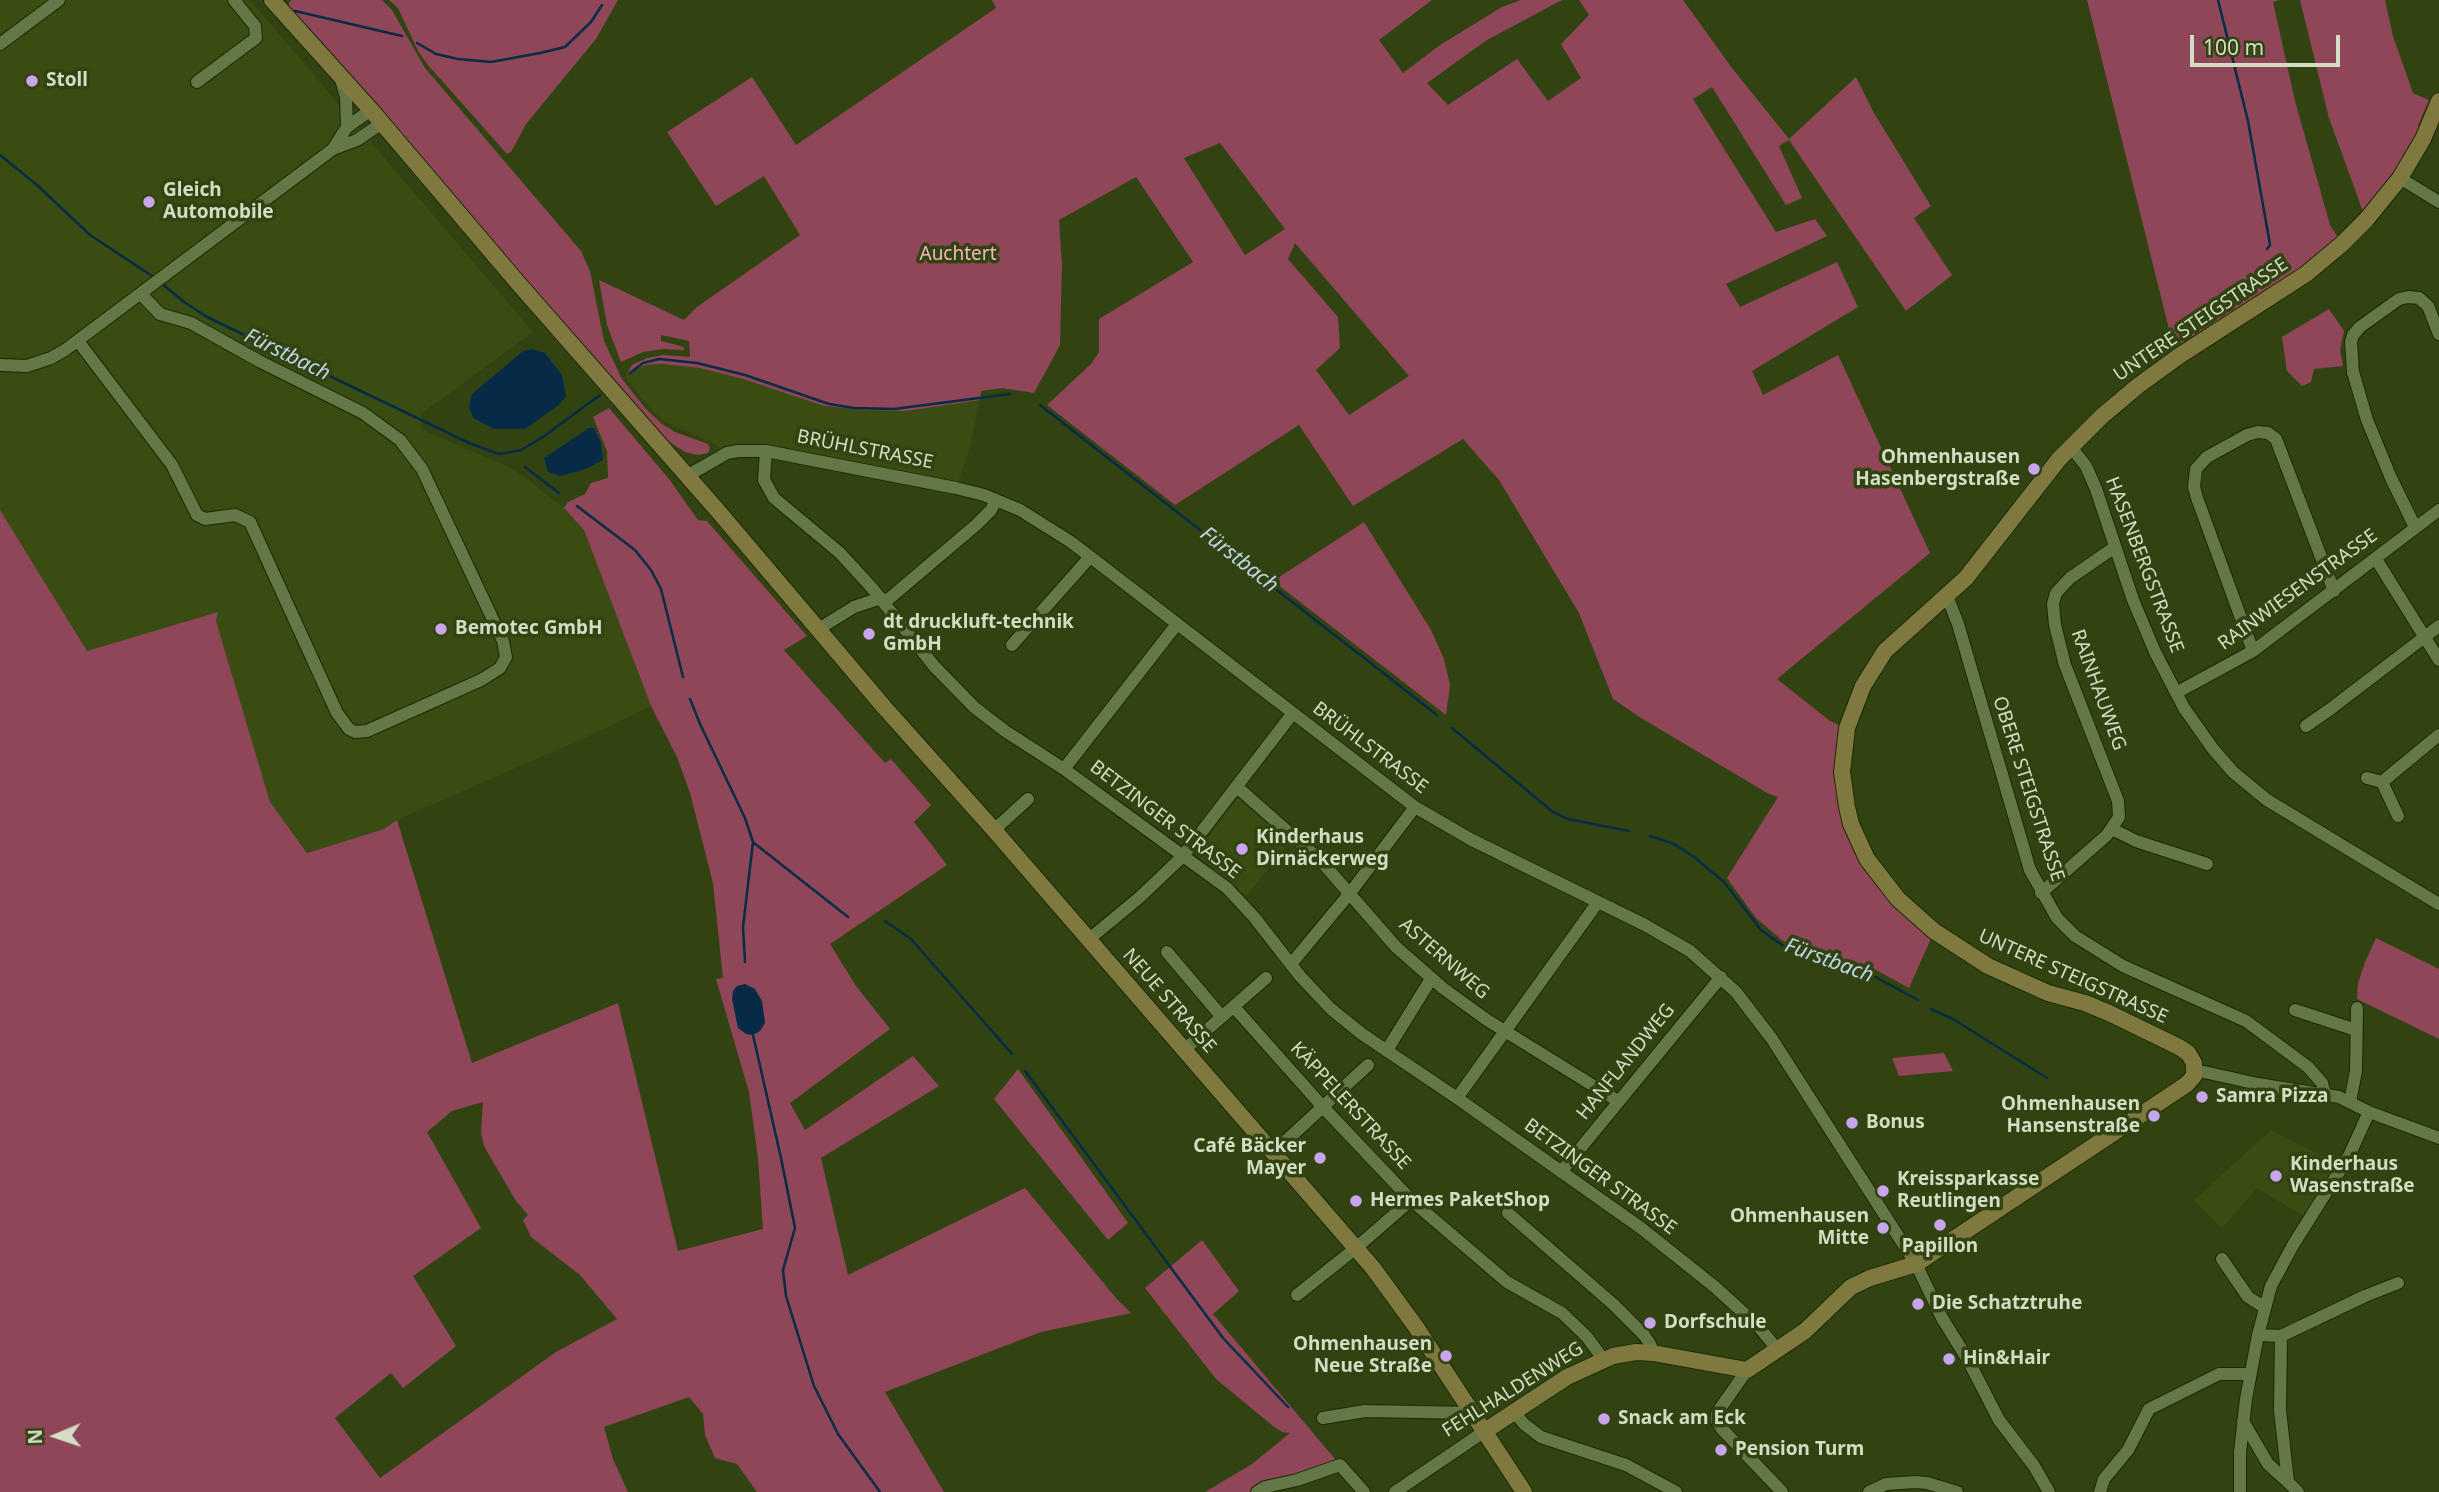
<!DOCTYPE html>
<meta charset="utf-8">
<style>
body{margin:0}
#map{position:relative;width:2439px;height:1492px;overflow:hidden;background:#324312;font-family:"Noto Sans",sans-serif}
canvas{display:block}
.north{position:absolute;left:21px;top:1401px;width:70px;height:70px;-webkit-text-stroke:5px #324312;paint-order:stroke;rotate:268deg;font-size:19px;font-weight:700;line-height:28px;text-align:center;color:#d2ddc3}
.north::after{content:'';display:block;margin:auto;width:24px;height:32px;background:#d2ddc3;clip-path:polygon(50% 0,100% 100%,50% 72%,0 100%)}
.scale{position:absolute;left:2190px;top:35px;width:150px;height:32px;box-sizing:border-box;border:4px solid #d2ddc3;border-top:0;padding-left:9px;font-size:21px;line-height:24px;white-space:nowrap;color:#d2ddc3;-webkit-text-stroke:5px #324312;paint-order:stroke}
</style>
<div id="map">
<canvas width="2439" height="1492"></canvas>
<div class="north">N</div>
<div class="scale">100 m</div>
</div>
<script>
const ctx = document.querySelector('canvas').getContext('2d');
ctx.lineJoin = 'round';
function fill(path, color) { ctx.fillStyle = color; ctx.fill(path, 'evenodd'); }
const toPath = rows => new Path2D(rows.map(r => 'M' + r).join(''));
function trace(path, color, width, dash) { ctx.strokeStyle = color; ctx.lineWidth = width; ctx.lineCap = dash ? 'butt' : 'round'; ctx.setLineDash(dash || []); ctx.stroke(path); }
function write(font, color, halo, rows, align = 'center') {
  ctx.font = font + ' "Noto Sans",sans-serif'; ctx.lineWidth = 7; ctx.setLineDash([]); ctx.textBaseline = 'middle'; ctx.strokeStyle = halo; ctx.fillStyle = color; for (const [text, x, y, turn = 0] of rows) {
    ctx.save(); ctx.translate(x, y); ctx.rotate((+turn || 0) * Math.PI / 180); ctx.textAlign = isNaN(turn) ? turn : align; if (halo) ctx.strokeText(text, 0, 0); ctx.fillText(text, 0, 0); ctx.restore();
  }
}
const built = toPath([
 [0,0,250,0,533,332,422,413,421,429,515,470,564,508,584,530,651,706,593,734,397,820,384,829,307,853,270,802,216,621,218,612,87,651,0,510],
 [661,364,700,368,743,379,824,406,865,410,906,411,980,400,969,452,956,488,789,455,727,453,715,444,664,422,649,407,625,377,645,365],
 [1238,798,1290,843,1246,896,1195,854],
 [2271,1130,2338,1164,2307,1218,2257,1188,2222,1228,2194,1200]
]);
const green = toPath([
 [292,0,382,0,392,10,425,68,581,251,590,271,604,341,622,379,646,409,662,424,675,432,708,444,710,448,708,453,698,455,685,452,668,441,289,11,289,2],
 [389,0,618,0,596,39,526,124,511,152,507,154,428,65,418,51,398,8],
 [992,0,1432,0,1379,40,1403,73,1440,45,1502,7,1521,0,1562,0,1487,40,1427,83,1448,105,1517,59,1548,101,1581,78,1561,44,1589,15,1579,0,1683,0,1732,68,1789,139,1856,77,1874,113,1931,206,1914,218,1952,275,1906,311,1789,140,1779,146,1802,198,1786,205,1712,87,1693,99,1776,232,1815,219,1827,236,1726,284,1740,307,1837,262,1858,307,1752,371,1763,395,1838,355,1930,553,1777,679,1830,721,1841,726,1844,816,1933,934,1909,988,1867,965,1815,953,1783,941,1756,918,1727,878,1778,797,1769,794,1641,718,1613,699,1579,613,1499,480,1463,439,1353,506,1299,425,1175,505,1047,405,1091,364,1099,352,1099,319,1193,262,1136,177,1059,220,1062,266,1060,345,1034,393,1002,388,981,391,980,400,906,411,865,410,824,406,743,379,700,368,661,364,645,365,627,374,632,365,647,358,664,355,690,357,689,341,661,335,661,341,684,347,684,350,663,349,643,352,621,362,607,325,599,280,684,320,697,307,800,235,764,176,716,206,667,132,752,77,796,145,996,8],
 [1220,143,1285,229,1245,255,1184,158],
 [1295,243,1409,376,1349,415,1316,370,1340,348,1338,317,1288,259],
 [2087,0,2280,0,2273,2,2295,101,2330,225,2342,244,2179,345,2170,333],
 [2300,0,2385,0,2393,36,2413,93,2429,100,2418,126,2423,139,2366,220,2329,118],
 [2329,309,2344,331,2340,350,2343,366,2314,369,2311,382,2302,386,2287,371,2282,337],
 [609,408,669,479,698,520,707,521,807,636,784,650,885,763,891,759,931,805,914,822,947,865,830,944,856,986,890,1029,790,1103,805,1130,913,1056,939,1086,821,1158,848,1275,1025,1188,1116,1298,1131,1313,1041,1332,885,1392,944,1492,757,1492,737,1464,715,1458,705,1435,703,1414,689,1397,604,1427,613,1459,628,1492,0,1492,0,510,87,651,218,612,216,621,270,802,307,853,384,829,397,820,472,1063,618,1003,678,1251,763,1229,758,1158,749,1092,716,979,723,978,713,883,690,793,677,757,651,706,584,530,564,508,568,502,585,494,591,483,608,478,607,451,593,417],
 [483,1102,481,1132,484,1146,516,1201,528,1215,523,1220,531,1237,580,1275,617,1319,556,1352,380,1478,335,1418,391,1373,403,1388,456,1346,413,1276,481,1228,427,1132,452,1111],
 [1364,522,1431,630,1444,659,1450,685,1446,715,1273,581],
 [2376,938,2439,969,2439,1039,2357,999,2358,983,2365,962],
 [1944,1053,1953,1071,1899,1076,1892,1058],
 [1018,1069,1128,1223,1108,1240,994,1099],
 [1202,1240,1239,1291,1213,1314,1340,1465,1257,1492,1205,1492,1252,1464,1290,1433,1282,1432,1273,1426,1216,1379,1145,1288]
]);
const water = toPath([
 [532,349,545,353,562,375,566,396,559,405,525,429,494,429,473,418,469,407,472,394,523,351],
 [589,428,594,428,601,442,603,460,583,470,560,476,548,472,544,458],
 [745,984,755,989,762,1001,765,1023,760,1031,753,1035,746,1034,738,1028,732,999,733,991,737,986]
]);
const stream = toPath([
 [2218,0,2248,121,2268,233,2270,245,2267,249],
 [295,11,402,36],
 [417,43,436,54,458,59,491,62,540,53,565,47,591,22,602,5],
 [0,155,37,185,90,235,155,278],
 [160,282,184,302,207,317,469,443,499,454,521,450,543,437,600,395],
 [630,373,643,363,659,359,697,363,745,375,829,404,854,408,894,409,1010,394],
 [1040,405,1437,715],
 [525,467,559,493],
 [577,506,635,550,651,570,661,589,683,677],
 [690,699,700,724,745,818,753,842,743,927,745,962],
 [1452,728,1553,812,1568,819,1629,831],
 [1650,836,1674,844,1694,857,1724,882,1761,930,1789,950,1820,960,1857,967,1918,1000],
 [754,843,848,917],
 [885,921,911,939,1012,1054],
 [1931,1009,1953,1019,2047,1078],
 [753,1035,781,1158,795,1228,783,1270,786,1296,814,1386,838,1434,880,1492],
 [1025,1071,1223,1338,1288,1407]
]);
const street = toPath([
 [0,44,59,0],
 [340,76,346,97,347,127],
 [197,82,256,38,255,26,234,0],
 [333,149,347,127,371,110],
 [2400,178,2439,202],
 [78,341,172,465,197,515,205,519,235,515,250,522,337,713,349,729,355,732,367,731,481,680,500,668,506,657,503,641,422,469,400,440,363,413,259,361,191,323,160,314,141,294],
 [0,365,27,366,51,358,65,350,333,149,357,140,382,123],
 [2071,447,2086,466,2096,489,2133,600,2155,652,2184,708,2213,749,2233,772,2267,800,2439,904],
 [766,451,764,480,774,498,840,553,872,588,934,666,974,707,1005,731,1064,769,1227,888,1254,917,1300,976,1331,1009,1362,1034,1457,1098,1641,1228,1715,1287,1759,1327,1777,1349],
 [687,476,727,453,738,451,766,451,956,488,984,495,1020,510,1071,542,1415,807,1472,840,1645,925,1690,951,1736,992,1772,1039,1916,1264,1942,1318,1968,1360,1999,1420,2034,1466,2049,1492],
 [2415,527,2391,478,2367,420,2353,372,2351,342,2353,335,2360,327,2399,299,2408,297,2419,298,2428,306,2439,334],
 [2376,559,2439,660],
 [1947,596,1958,624,2030,870,2057,918,2075,936,2123,966,2246,1021,2308,1067,2322,1083,2325,1094],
 [884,603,976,525,991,510,996,500],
 [817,630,854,607,881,598],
 [1012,645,1090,557],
 [2253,651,2197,498,2194,487,2196,469,2207,457,2247,435,2258,432,2268,433,2276,439,2334,591],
 [2176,693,2253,651,2439,510],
 [2306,726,2329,710,2439,626],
 [1064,769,1177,624],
 [2367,778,2382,782],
 [2382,782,2439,735],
 [2382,782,2398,816],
 [1237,787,1321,861,1396,947,1444,989,1487,1020,1618,1101],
 [2112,829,2136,841,2207,864],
 [994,830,1028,799],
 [2041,893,2107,835,2119,817,2118,801,2065,665,2055,625,2053,604,2056,593,2070,578,2115,547],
 [1088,940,1140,897,1183,856,1293,713],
 [1167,952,1222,1017],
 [1291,964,1350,893,1415,807],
 [1234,1007,1322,1106,1411,1200,1507,1282,1562,1313,1587,1337,1603,1359],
 [2295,1010,2356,1030],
 [1184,1050,1266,978],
 [1387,1050,1431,979],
 [2195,1070,2258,1084,2339,1097,2369,1112,2439,1138],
 [1457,1098,1598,902],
 [2350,1102,2356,1071,2357,1008],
 [1274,1152,1368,1065],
 [1561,1172,1721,977],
 [1508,1213,1613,1304,1644,1335,1650,1344,1653,1353],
 [2222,1259,2248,1297,2264,1307],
 [1297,1295,1356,1248,1411,1200],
 [2258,1335,2281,1336,2365,1296,2398,1283],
 [2281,1336,2280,1410,2288,1482,2298,1492],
 [1747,1370,1717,1413,1717,1421,1722,1429,1782,1492],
 [1514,1412,1524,1424,1541,1437,1626,1465,1676,1492],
 [1323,1418,1365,1411,1473,1413],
 [2243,1421,2268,1464,2288,1482],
 [1257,1492,1265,1487,1297,1480,1340,1465,1364,1492],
 [1395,1492,1485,1431],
 [1869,1492,1886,1484,1916,1482,1927,1483,1957,1492],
 [2100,1492,2104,1479,2128,1450,2149,1409,2219,1374,2250,1374],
 [2240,1492,2240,1452,2246,1399,2258,1335,2271,1286,2293,1245,2349,1156,2369,1112]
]);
const secondary = toPath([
 [272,0,371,110,518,283,718,511,884,707,994,830,1373,1268,1416,1327,1524,1492],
 [1485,1431,1567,1377,1613,1356,1636,1352,1653,1353,1747,1370,1805,1331,1851,1287,1870,1278,1916,1264,2169,1096,2187,1084,2194,1076,2194,1063,2188,1053,2179,1047,2109,1013,2085,1003,2048,993,1988,966,1934,931,1898,899,1867,859,1851,824,1847,807,1842,772,1847,728,1863,686,1885,651,1966,578,2059,459,2102,416,2139,385,2179,356,2306,274,2342,244,2366,220,2400,178,2423,139,2439,101]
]);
const markers = [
 [32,81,7,"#c9a5ee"],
 [149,202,7,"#c9a5ee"],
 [2034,469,7,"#c9a5ee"],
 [441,629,7,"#c9a5ee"],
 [869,634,7,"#c9a5ee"],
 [1242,849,7,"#c9a5ee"],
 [2202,1097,7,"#c9a5ee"],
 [2154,1116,7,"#c9a5ee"],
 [1852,1123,7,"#c9a5ee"],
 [1320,1158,7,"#c9a5ee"],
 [2276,1176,7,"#c9a5ee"],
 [1883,1191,7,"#c9a5ee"],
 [1356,1201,7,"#c9a5ee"],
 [1940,1225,7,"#c9a5ee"],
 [1883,1228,7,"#c9a5ee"],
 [1918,1304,7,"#c9a5ee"],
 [1650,1323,7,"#c9a5ee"],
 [1446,1356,7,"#c9a5ee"],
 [1949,1359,7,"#c9a5ee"],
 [1604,1419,7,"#c9a5ee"],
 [1721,1450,7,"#c9a5ee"]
];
const poiNames = [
 ["Stoll",46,81],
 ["Gleich",163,191],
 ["Automobile",163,213],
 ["Ohmenhausen",2020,458,"right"],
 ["Hasenbergstraße",2020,480,"right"],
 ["dt druckluft-technik",883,623],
 ["GmbH",883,645],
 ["Bemotec GmbH",455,629],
 ["Kinderhaus",1256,838],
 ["Dirnäckerweg",1256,860],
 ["Samra Pizza",2216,1097],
 ["Ohmenhausen",2140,1105,"right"],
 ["Hansenstraße",2140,1127,"right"],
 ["Bonus",1866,1123],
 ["Café Bäcker",1306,1147,"right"],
 ["Mayer",1306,1169,"right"],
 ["Kinderhaus",2290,1165],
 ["Wasenstraße",2290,1187],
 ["Kreissparkasse",1897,1180],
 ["Reutlingen",1897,1202],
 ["Hermes PaketShop",1370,1201],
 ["Ohmenhausen",1869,1217,"right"],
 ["Mitte",1869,1239,"right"],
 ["Papillon",1940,1247,"center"],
 ["Die Schatztruhe",1932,1304],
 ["Dorfschule",1664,1323],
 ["Ohmenhausen",1432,1345,"right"],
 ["Neue Straße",1432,1367,"right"],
 ["Hin&Hair",1963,1359],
 ["Snack am Eck",1618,1419],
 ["Pension Turm",1735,1450]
];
const parkNames = [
 ["Auchtert",958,255]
];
const streetNames = [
 ["UNTERE STEIGSTRASSE",2201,320,-34],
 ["BRÜHLSTRASSE",865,450,11],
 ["HASENBERGSTRASSE",2144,565,69],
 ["RAINWIESENSTRASSE",2298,590,-36],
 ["RAINHAUWEG",2098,690,70],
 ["BRÜHLSTRASSE",1370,748,37],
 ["OBERE STEIGSTRASSE",2028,789,72],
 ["BETZINGER STRASSE",1165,820,37],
 ["ASTERNWEG",1444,959,41],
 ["UNTERE STEIGSTRASSE",2073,977,24],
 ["NEUE STRASSE",1169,1001,49],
 ["HANFLANDWEG",1626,1062,-51],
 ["KÄPPELERSTRASSE",1350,1106,47],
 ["BETZINGER STRASSE",1600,1177,36],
 ["FEHLHALDENWEG",1513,1390,-32]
];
const waterNames = [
 ["Fürstbach",287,355,26],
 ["Fürstbach",1239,560,38],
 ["Fürstbach",1829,961,20]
];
fill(built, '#394c12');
fill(green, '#8f4658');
fill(water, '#072b46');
trace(stream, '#072b46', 2.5);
trace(street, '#1c2803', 14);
trace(secondary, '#1c2803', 18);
trace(street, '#647746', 12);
trace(secondary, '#80793f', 16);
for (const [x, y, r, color] of markers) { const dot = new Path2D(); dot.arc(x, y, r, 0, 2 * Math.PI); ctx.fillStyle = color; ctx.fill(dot); trace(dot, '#324312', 2.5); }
write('bold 19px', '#d2ddc3', '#324312', poiNames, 'left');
write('19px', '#f5b5c1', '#324312', parkNames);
write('19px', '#d2ddc3', '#324312', streetNames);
write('italic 21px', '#bdd4e9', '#324312', waterNames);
</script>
